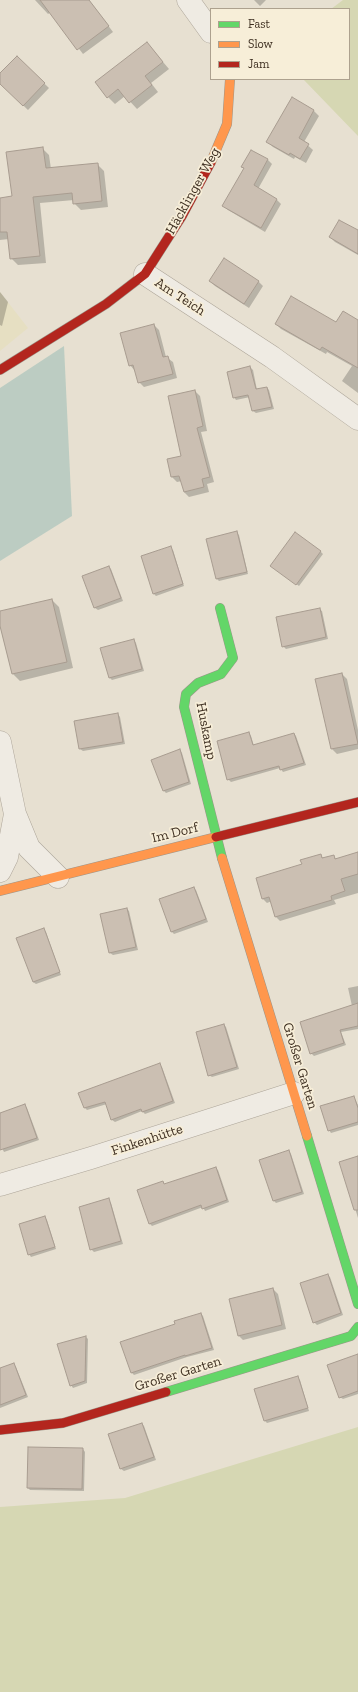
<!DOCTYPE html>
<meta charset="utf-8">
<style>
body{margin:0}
#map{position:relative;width:358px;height:1692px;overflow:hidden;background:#e7e0d1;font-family:"Zilla Slab",serif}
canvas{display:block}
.legend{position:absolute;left:210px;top:8px;width:140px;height:72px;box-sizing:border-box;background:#f7eed8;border:1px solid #ada18e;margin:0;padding:5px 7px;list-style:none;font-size:12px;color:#3d2e20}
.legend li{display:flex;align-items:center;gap:8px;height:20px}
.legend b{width:20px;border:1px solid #ada18e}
</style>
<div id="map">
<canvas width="358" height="1692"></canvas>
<ul class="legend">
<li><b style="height:5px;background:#63d668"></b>Fast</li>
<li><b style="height:5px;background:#ff974d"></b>Slow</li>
<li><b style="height:5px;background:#b3261e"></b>Jam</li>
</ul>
</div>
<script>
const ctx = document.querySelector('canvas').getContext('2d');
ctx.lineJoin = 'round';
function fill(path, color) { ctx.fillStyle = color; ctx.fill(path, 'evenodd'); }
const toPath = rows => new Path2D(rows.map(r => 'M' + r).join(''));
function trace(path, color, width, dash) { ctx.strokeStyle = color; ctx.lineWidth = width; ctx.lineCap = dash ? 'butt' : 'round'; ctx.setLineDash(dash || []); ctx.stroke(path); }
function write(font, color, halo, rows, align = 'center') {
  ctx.font = font + ' "Zilla Slab",serif'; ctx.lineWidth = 3.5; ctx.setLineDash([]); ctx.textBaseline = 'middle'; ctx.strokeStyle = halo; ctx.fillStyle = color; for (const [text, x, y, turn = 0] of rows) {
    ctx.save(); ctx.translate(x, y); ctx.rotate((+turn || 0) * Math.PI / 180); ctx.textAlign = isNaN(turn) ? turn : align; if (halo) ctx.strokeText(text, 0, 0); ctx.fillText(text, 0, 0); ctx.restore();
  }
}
const farmland = toPath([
 [0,292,28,328,0,351]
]);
const green = toPath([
 [343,0,358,0,358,136,303,79,349,79,349,9,331,9],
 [358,1427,358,1692,0,1692,0,1507,125,1498]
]);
const water = toPath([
 [64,346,72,516,0,561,0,388]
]);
const shadow = toPath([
 [35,0,89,0,113,32,83,54,51,12,48,14],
 [254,0,266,0,260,6],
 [147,43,169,69,151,83,158,92,137,109,125,96,115,104,108,97],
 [17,57,49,88,28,110,0,83,0,74],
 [292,99,314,111,319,116,304,142,313,150,306,163,295,157,294,159,273,147,268,142],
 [42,148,49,155,51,169,97,164,104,171,108,207,81,210,74,203,74,200,40,203,46,263,18,265,11,258,9,239,0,240,0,199,15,206],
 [251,151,268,160,272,164,258,189,277,200,281,204,265,232,228,210,223,206,245,169],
 [358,232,358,255,335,242,330,237],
 [210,281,258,281,263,286,249,308,215,286],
 [0,292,8,302,2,326,0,325],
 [276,324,358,350,358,393,342,381,352,366,327,352,326,354,281,329],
 [154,325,159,330,166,357,173,362,177,378,144,387,139,382,135,371,130,365],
 [250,367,253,370,257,390,267,388,269,390,274,409,256,413,253,411,250,397,236,400,234,397],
 [195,391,200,396,207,431,201,432,214,482,207,484,209,492,189,497,184,492,182,481,177,482,172,477,168,460,182,456],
 [236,532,239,535,248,574,219,581,217,579,207,540],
 [170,548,173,550,184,586,156,596,153,593],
 [320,551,323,554,299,586,274,568],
 [109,567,111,569,123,601,98,610,95,608,83,577],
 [52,600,59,607,73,668,20,681,13,674,0,621,0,612],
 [319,609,322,611,328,639,286,649,283,646],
 [134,640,136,643,144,671,112,680,109,677],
 [342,674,347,679,358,730,358,749,337,754,332,749],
 [118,714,120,717,125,744,83,751,80,749],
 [249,733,251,736,254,746,294,734,296,736,306,765,283,772,280,768,231,782,228,779],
 [180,750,182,753,191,784,166,793,164,791,153,761],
 [358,853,358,893,334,900,336,904,280,921,276,917,272,901,267,903,262,898,303,865,320,855,324,859,333,856,336,859],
 [193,888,196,890,208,922,174,934,172,932,160,900],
 [127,909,129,911,138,950,113,955,110,953],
 [43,929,46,932,61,975,36,984,33,982],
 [358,986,358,1029,341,1032,346,1045,314,1056,311,1053,352,1006,348,988],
 [224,1025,226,1027,239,1069,212,1077,209,1075],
 [159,1064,162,1067,175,1103,145,1114,142,1111,115,1122,112,1120,107,1104,87,1110,85,1108],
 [354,1097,358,1105,358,1125,331,1133,329,1130],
 [25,1105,27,1108,39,1140,4,1152,0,1144,0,1114],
 [289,1151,291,1154,304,1194,276,1203,274,1201,261,1160],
 [358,1157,358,1218,341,1162],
 [215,1168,218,1170,229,1202,205,1211,203,1207,152,1226,150,1224,162,1182,165,1185],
 [109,1201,111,1203,123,1244,94,1252,91,1249],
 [45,1217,47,1220,56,1249,31,1257,29,1254],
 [327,1275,330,1277,343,1315,317,1325,314,1322],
 [273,1289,278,1294,286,1329,243,1340,238,1335],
 [201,1314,203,1316,214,1350,187,1357,134,1375,132,1373,176,1324],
 [86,1337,88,1339,87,1383,73,1388,71,1385],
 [358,1355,358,1394,343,1399,340,1397],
 [14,1364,16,1367,28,1397,0,1408,0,1370],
 [298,1378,300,1380,309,1411,267,1423,265,1421],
 [142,1424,144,1426,156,1460,124,1471,121,1469],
 [29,1448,83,1449,85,1452,84,1491,30,1490,28,1488]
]);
const building = toPath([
 [40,0,89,0,109,26,77,50,40,0],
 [147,42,163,62,145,76,152,85,129,103,118,89,107,98,95,82,147,42],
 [17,56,45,83,23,106,0,84,0,73,17,56],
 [292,97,314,110,299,138,309,144,300,159,290,153,289,155,266,142,292,97],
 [43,147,46,168,98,163,102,201,73,204,72,193,33,197,40,256,10,259,7,232,0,232,0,198,12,196,6,152,43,147],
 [251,150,268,159,254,185,277,199,261,228,222,206,244,168,241,167,251,150],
 [339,220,358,230,358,254,329,237,339,220],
 [224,258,259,281,244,304,209,281,224,258],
 [291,296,336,322,343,311,358,320,358,368,322,347,320,350,275,324,291,296],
 [154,324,163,357,168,356,173,374,138,383,133,365,129,366,120,333,154,324],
 [250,366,256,389,267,387,272,407,252,411,248,395,233,398,227,372,250,366],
 [195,390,203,426,197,428,210,477,202,479,204,487,184,492,179,476,171,477,167,459,181,456,168,396,195,390],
 [237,531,247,572,216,579,206,539,237,531],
 [295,532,321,551,296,585,270,566,295,532],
 [171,546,183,584,153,594,141,556,171,546],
 [109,566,121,598,94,608,82,576,109,566],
 [52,599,67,662,12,674,0,626,0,611,52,599],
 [320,608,326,637,282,647,276,617,320,608],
 [134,639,142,669,109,678,100,648,134,639],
 [342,673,358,744,331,749,315,679,342,673],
 [118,713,123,742,79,749,74,721,118,713],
 [249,732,253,745,294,733,304,763,280,770,279,766,227,780,217,741,249,732],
 [180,749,189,782,163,791,151,760,180,749],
 [358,852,358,874,341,879,345,891,331,896,332,900,275,917,269,897,262,899,256,878,302,864,300,860,321,854,322,858,334,855,335,859,358,852],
 [194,887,206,919,171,932,159,899,194,887],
 [127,908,136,947,109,953,100,914,127,908],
 [44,928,60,972,33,982,16,938,44,928],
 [358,1003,358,1026,340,1030,344,1043,310,1054,300,1022,358,1003],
 [224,1024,237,1067,208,1076,196,1032,224,1024],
 [160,1063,173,1101,142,1112,141,1109,111,1120,105,1102,84,1108,78,1093,160,1063],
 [354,1096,358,1108,358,1122,328,1131,320,1106,354,1096],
 [25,1104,37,1138,0,1150,0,1113,25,1104],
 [289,1150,302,1192,273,1201,259,1160,289,1150],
 [358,1156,358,1210,354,1210,339,1162,358,1156],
 [216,1167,227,1200,202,1209,201,1205,149,1224,137,1190,163,1181,164,1184,216,1167],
 [109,1198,121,1241,90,1250,79,1207,109,1198],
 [45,1216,55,1247,28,1255,19,1224,45,1216],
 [328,1274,341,1313,313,1323,300,1283,328,1274],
 [273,1288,282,1325,238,1336,229,1299,273,1288],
 [201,1313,212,1348,185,1356,185,1355,131,1373,120,1342,175,1324,174,1321,201,1313],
 [86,1336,85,1381,70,1386,57,1344,86,1336],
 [358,1354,358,1391,339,1398,327,1365,358,1354],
 [14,1363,26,1395,0,1405,0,1368,14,1363],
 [298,1376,308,1408,264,1421,254,1389,298,1376],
 [142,1423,154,1457,120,1469,108,1434,142,1423],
 [28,1447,83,1448,82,1489,27,1488,28,1447]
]);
const street = toPath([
 [188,0,211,32],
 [145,274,272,357,358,419],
 [0,742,15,814,29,848,58,877],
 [0,871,7,857,15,814],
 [0,1185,91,1158,294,1093]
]);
const fast = toPath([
 [220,608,233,658,221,674,198,683,186,694,184,707,222,858],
 [307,1136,358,1304],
 [166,1392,351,1336,358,1327]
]);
const slow = toPath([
 [211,162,227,124,230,79],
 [222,858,307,1136],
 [0,891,216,837]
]);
const jam = toPath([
 [0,370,106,304,145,274,182,216,211,162],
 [216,837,358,802],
 [0,1430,63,1423,166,1392]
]);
const streetNames = [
 ["Häcklinger Weg",193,191,-61],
 ["Am Teich",180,297,33],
 ["Huskamp",206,731,79],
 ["Im Dorf",175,833,-14],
 ["Großer Garten",300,1066,73],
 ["Finkenhütte",147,1140,-18],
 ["Großer Garten",178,1374,-17]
];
fill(farmland, '#e6dfc2');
fill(green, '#d6d7b3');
fill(water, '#bcccc2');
fill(shadow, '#0003');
fill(building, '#cbbfb2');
trace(building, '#a89c90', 1);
trace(street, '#ada599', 23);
trace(fast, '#9c958a', 10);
trace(slow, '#9c958a', 10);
trace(jam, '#9c958a', 10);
trace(street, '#efebe3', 22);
trace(fast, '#63d668', 9);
trace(slow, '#ff974d', 9);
trace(jam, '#b3261e', 9);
write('14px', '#3d2e20', '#f7eed8', streetNames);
</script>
